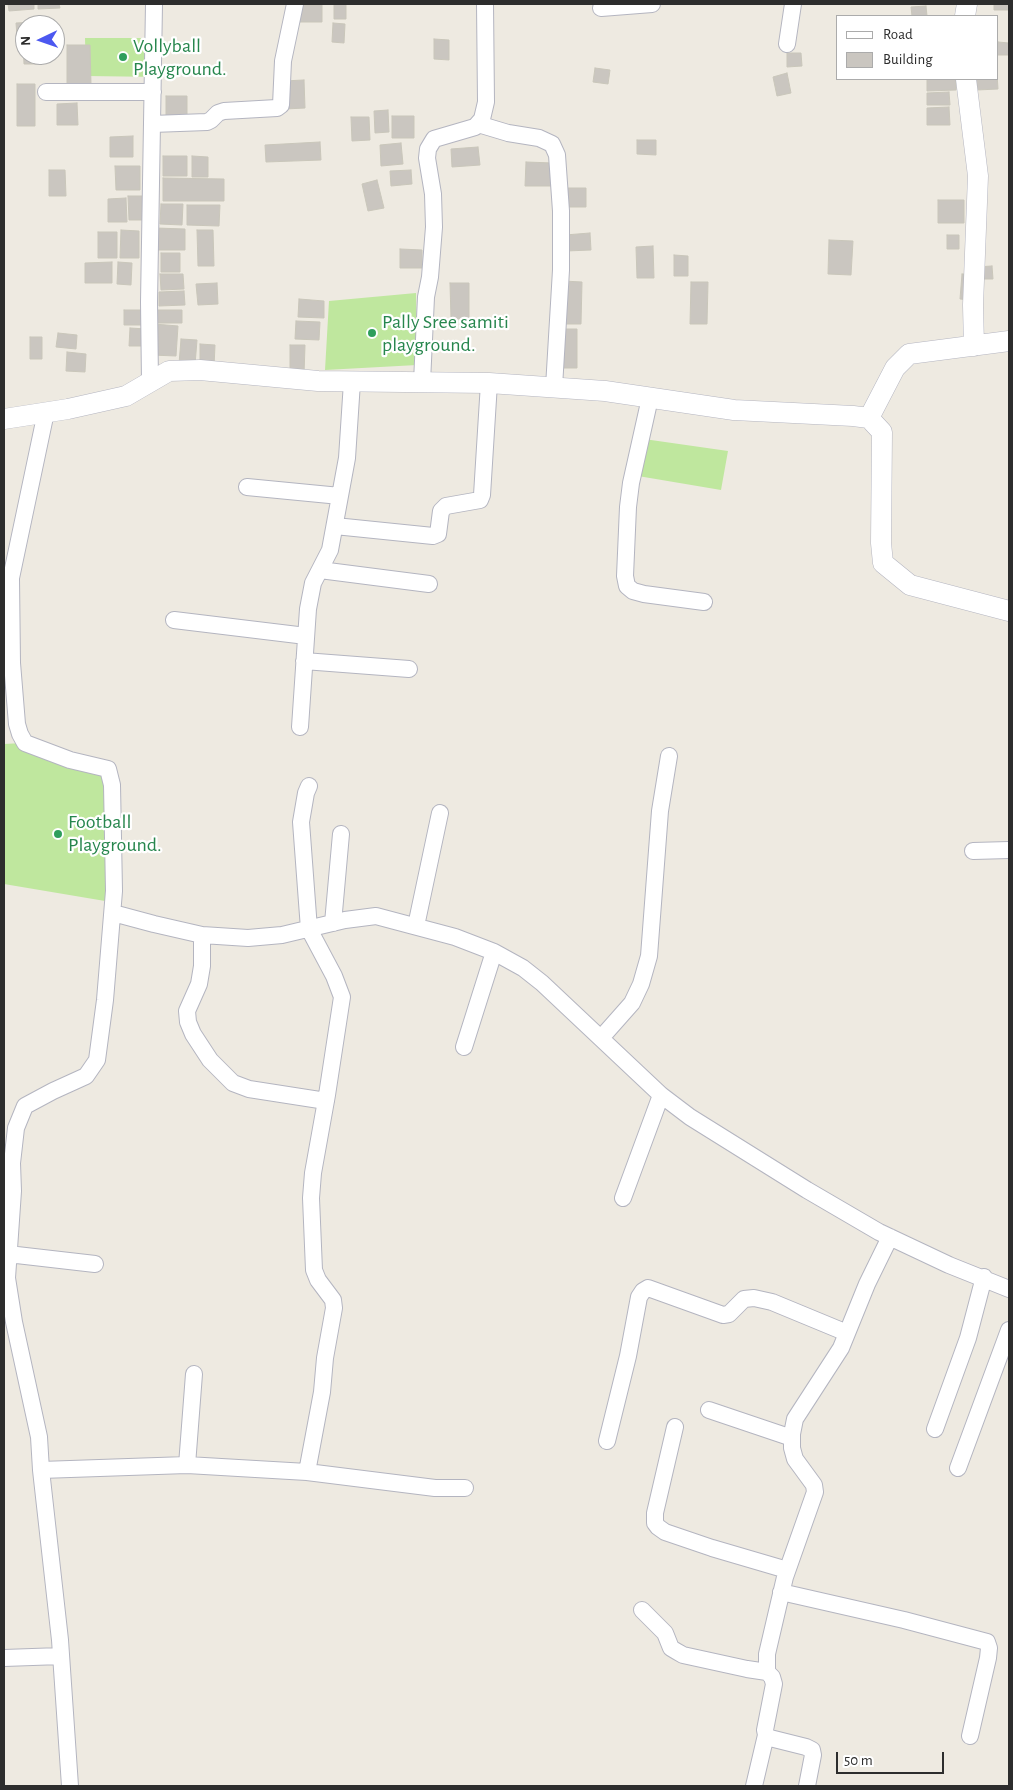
<!DOCTYPE html>
<style>
body{margin:0}
#map{position:relative;width:1013px;height:1790px;overflow:hidden;background:#eeeae1;font-family:"Alegreya Sans",sans-serif}
canvas{display:block}
.frame{position:absolute;inset:0;border:5px solid #2d2d2d;pointer-events:none}
.legend{position:absolute;left:836px;top:15px;width:162px;height:65px;box-sizing:border-box;background:#fff;border:1px solid #ababab;margin:0;padding:6px 9px;list-style:none;font-size:15px;color:#2d2d2d}
.legend li{display:flex;align-items:center;gap:10px;height:25px}
.legend b{width:25px;border:1px solid #ababab}
.north{position:absolute;left:15px;top:15px;width:50px;height:50px;box-sizing:border-box;background:#fff;border:1px solid #ababab;border-radius:50%;rotate:267deg;font-size:14px;font-weight:700;line-height:20px;text-align:center;color:#2d2d2d}
.north::after{content:'';display:block;margin:auto;width:18px;height:22px;background:#4c58f0;clip-path:polygon(50% 0,100% 100%,50% 72%,0 100%)}
.scale{position:absolute;left:836px;top:1752px;width:108px;height:22px;box-sizing:border-box;border:2px solid #2d2d2d;border-top:0;padding-left:6px;font-size:15px;line-height:18px;white-space:nowrap;color:#2d2d2d;-webkit-text-stroke:4px #fff;paint-order:stroke}
</style>
<div id="map">
<canvas width="1013" height="1790"></canvas>
<div class="frame"></div>
<ul class="legend">
<li><b style="height:6px;background:#fff"></b>Road</li>
<li><b style="height:14px;background:#cac6c0"></b>Building</li>
</ul>
<div class="north">N</div>
<div class="scale">50 m</div>
</div>
<script>
const ctx = document.querySelector('canvas').getContext('2d');
ctx.lineJoin = 'round';
function fill(path, color) { ctx.fillStyle = color; ctx.fill(path, 'evenodd'); }
const toPath = rows => new Path2D(rows.map(r => 'M' + r).join(''));
function trace(path, color, width, dash) { ctx.strokeStyle = color; ctx.lineWidth = width; ctx.lineCap = dash ? 'butt' : 'round'; ctx.setLineDash(dash || []); ctx.stroke(path); }
function write(font, color, halo, rows, align = 'center') {
  ctx.font = font + ' "Alegreya Sans",sans-serif'; ctx.lineWidth = 4.5; ctx.setLineDash([]); ctx.textBaseline = 'middle'; ctx.strokeStyle = halo; ctx.fillStyle = color; for (const [text, x, y, turn = 0] of rows) {
    ctx.save(); ctx.translate(x, y); ctx.rotate((+turn || 0) * Math.PI / 180); ctx.textAlign = isNaN(turn) ? turn : align; if (halo) ctx.strokeText(text, 0, 0); ctx.fillText(text, 0, 0); ctx.restore();
  }
}
const pitch = toPath([
 [85,38,161,38,161,77,86,76],
 [416,293,417,365,325,370,329,301],
 [644,439,728,451,721,490,638,476],
 [23,743,108,769,111,902,4,884,4,744]
]);
const building = toPath([
 [8,4,34,4,34,9,9,11,8,4],
 [38,4,59,4,60,8,38,9,38,4],
 [334,4,346,4,346,19,334,19,334,4],
 [994,4,1009,4,1009,10,994,10,994,4],
 [297,5,322,5,322,22,297,22,297,5],
 [926,6,927,16,912,16,911,7,926,6],
 [36,22,36,25,25,25,25,35,17,36,16,23,36,22],
 [333,23,345,24,344,43,332,42,333,23],
 [434,39,449,40,449,60,434,59,434,39],
 [23,42,25,42,25,55,38,55,39,64,24,64,23,42],
 [998,42,1009,43,1009,55,997,55,998,42],
 [67,45,90,45,91,85,67,85,67,45],
 [787,53,801,53,802,66,787,67,787,53],
 [595,68,610,70,608,84,593,82,595,68],
 [787,73,791,93,777,96,773,77,787,73],
 [997,74,998,89,977,90,976,79,997,79,997,74],
 [927,79,956,79,956,90,927,91,927,79],
 [304,80,305,108,285,109,283,81,304,80],
 [17,84,35,84,35,126,17,126,17,84],
 [949,92,950,105,927,105,927,93,949,92],
 [166,96,187,96,187,119,166,119,166,96],
 [77,103,78,125,57,125,57,104,77,103],
 [949,107,950,125,927,125,927,108,949,107],
 [388,110,389,132,375,133,374,111,388,110],
 [392,116,414,116,414,138,392,138,392,116],
 [351,117,369,117,370,140,352,141,351,117],
 [133,136,133,157,110,157,110,137,133,136],
 [637,140,656,140,656,155,637,154,637,140],
 [320,142,321,160,266,162,265,145,320,142],
 [401,143,403,164,381,166,380,145,401,143],
 [478,147,480,165,452,167,451,149,478,147],
 [163,156,187,156,187,176,163,176,163,156],
 [192,156,208,157,208,177,192,177,192,156],
 [526,162,553,163,553,186,525,186,526,162],
 [115,166,140,166,140,190,116,190,115,166],
 [49,170,65,170,66,196,49,196,49,170],
 [411,170,412,184,391,186,390,171,411,170],
 [163,178,224,179,224,201,163,201,163,178],
 [377,180,384,208,368,211,362,184,377,180],
 [564,188,586,188,586,207,564,207,564,188],
 [128,196,144,196,144,220,129,220,128,196],
 [126,198,127,222,108,222,108,199,126,198],
 [938,200,964,200,964,223,938,223,938,200],
 [161,204,183,204,182,225,160,224,161,204],
 [187,205,220,205,219,226,187,225,187,205],
 [156,228,185,229,185,250,156,250,156,228],
 [121,230,139,231,139,258,120,258,121,230],
 [197,230,213,230,214,266,198,266,197,230],
 [98,232,117,232,117,258,98,258,98,232],
 [590,233,591,250,566,251,565,235,590,233],
 [947,235,959,235,959,249,947,249,947,235],
 [829,240,853,241,851,275,828,274,829,240],
 [653,246,654,278,637,278,636,247,653,246],
 [400,249,422,250,422,268,400,268,400,249],
 [161,253,180,253,180,272,161,272,161,253],
 [674,255,688,256,688,276,674,276,674,255],
 [112,262,112,283,85,283,85,263,112,262],
 [118,262,132,263,131,285,117,284,118,262],
 [992,266,993,279,977,279,976,267,992,266],
 [160,274,183,274,184,289,161,290,160,274],
 [962,274,972,274,970,300,960,299,962,274],
 [563,281,582,282,581,324,562,324,563,281],
 [691,282,708,282,707,324,690,324,691,282],
 [217,283,218,304,198,305,196,284,217,283],
 [450,283,469,283,469,319,451,319,450,283],
 [184,291,185,305,159,306,159,292,184,291],
 [299,299,324,301,324,318,298,317,299,299],
 [124,310,143,310,142,325,124,325,124,310],
 [157,310,182,310,182,323,157,323,157,310],
 [296,321,320,322,319,340,295,339,296,321],
 [154,324,178,326,176,356,152,355,154,324],
 [130,328,146,329,145,346,129,346,130,328],
 [561,329,577,329,577,368,560,368,561,329],
 [58,333,77,335,76,349,56,347,58,333],
 [30,337,42,337,42,359,30,359,30,337],
 [181,339,197,340,195,365,179,364,181,339],
 [200,344,215,345,214,367,200,367,200,344],
 [290,345,305,345,304,375,290,375,290,345],
 [67,352,86,354,85,372,66,371,67,352]
]);
const minor = toPath([
 [601,8,652,4],
 [787,44,793,4],
 [46,92,153,92],
 [152,124,207,122,211,120,218,113,224,111,277,108,281,105,283,61,295,4],
 [478,124,508,133,539,138,552,144,557,155,561,211,561,270,554,387],
 [150,382,149,302,154,4],
 [422,382,426,297,430,277,434,227,433,194,427,158,428,149,434,139,475,127,482,119,486,102,485,4],
 [650,398,631,483,628,507,625,576,627,586,633,591,644,594,704,602],
 [46,412,11,578,12,663,17,724,20,734,25,743,70,760,108,769,112,785,114,891,105,1000,97,1060,86,1076,53,1091,25,1106,16,1128,12,1163,13,1191,7,1278,14,1322,39,1437,41,1470,60,1640,70,1786],
 [247,487,340,496],
 [335,526,433,536,438,534,441,511,446,506,480,500,482,495,489,383],
 [320,570,429,584],
 [174,620,306,636],
 [304,661,409,669],
 [300,727,308,609,313,583,330,550,347,458,352,382],
 [973,851,1009,850],
 [113,913,154,924,202,935,248,938,282,935,345,920,376,916,455,937,494,952,523,968,542,983,661,1095,690,1117,807,1190,879,1232,949,1265,1009,1289],
 [333,923,341,834],
 [416,926,440,813],
 [202,935,202,966,199,984,187,1011,188,1022,193,1034,210,1060,233,1083,249,1089,326,1101],
 [601,1038,632,1003,641,984,649,956,660,811,669,756],
 [464,1047,494,952],
 [623,1198,661,1095],
 [8,1254,95,1264],
 [709,1410,792,1438],
 [675,1427,655,1513,655,1523,658,1527,665,1532,712,1548,787,1570],
 [935,1429,968,1338,984,1277],
 [607,1441,628,1356,639,1297,643,1291,648,1288,723,1315,729,1314,744,1299,754,1298,772,1302,847,1333],
 [187,1465,194,1374],
 [958,1468,1009,1330],
 [41,1470,187,1465,307,1472,435,1488,465,1488],
 [307,1472,322,1392,325,1358,334,1308,333,1300,318,1280,314,1270,311,1198,313,1173,327,1095,342,997,334,976,309,929,301,822,306,793,309,786],
 [781,1592,904,1620,987,1642,989,1648,988,1658,970,1736],
 [642,1610,665,1633,671,1648,676,1651,683,1655,747,1669,767,1672],
 [4,1658,61,1656],
 [754,1786,766,1735],
 [807,1786,813,1755,812,1750,806,1747,770,1738,766,1735,765,1730,774,1684,772,1677,767,1672,767,1654,785,1577,815,1492,814,1485,795,1459,792,1448,792,1434,795,1419,841,1348,867,1284,890,1237]
]);
const tertiary = toPath([
 [965,16,967,4],
 [966,79,978,176,973,305,974,346],
 [869,418,895,368,909,354,1009,341],
 [4,419,68,409,126,396,169,371,200,370,318,381,489,383,605,391,734,410,853,416,869,418,882,432,881,543,883,563,910,585,1009,611]
]);
const markers = [
 [123,57,5,"#2e9e5b"],
 [372,333,5,"#2e9e5b"],
 [58,834,5,"#2e9e5b"]
];
const leisureNames = [
 ["Vollyball",133,46],
 ["Playground.",133,69],
 ["Pally Sree samiti",382,322],
 ["playground.",382,345],
 ["Football",68,822],
 ["Playground.",68,845]
];
fill(pitch, '#bfe79e');
fill(building, '#cac6c0');
trace(building, '#c9c6ba', 1);
trace(minor, '#b4b5c0', 18);
trace(tertiary, '#b4b5c0', 21);
trace(minor, '#fff', 16);
trace(tertiary, '#fff', 20);
for (const [x, y, r, color] of markers) { const dot = new Path2D(); dot.arc(x, y, r, 0, 2 * Math.PI); ctx.fillStyle = color; ctx.fill(dot); trace(dot, '#fff', 2); }
write('20px', '#27864d', '#fff', leisureNames, 'left');
</script>
